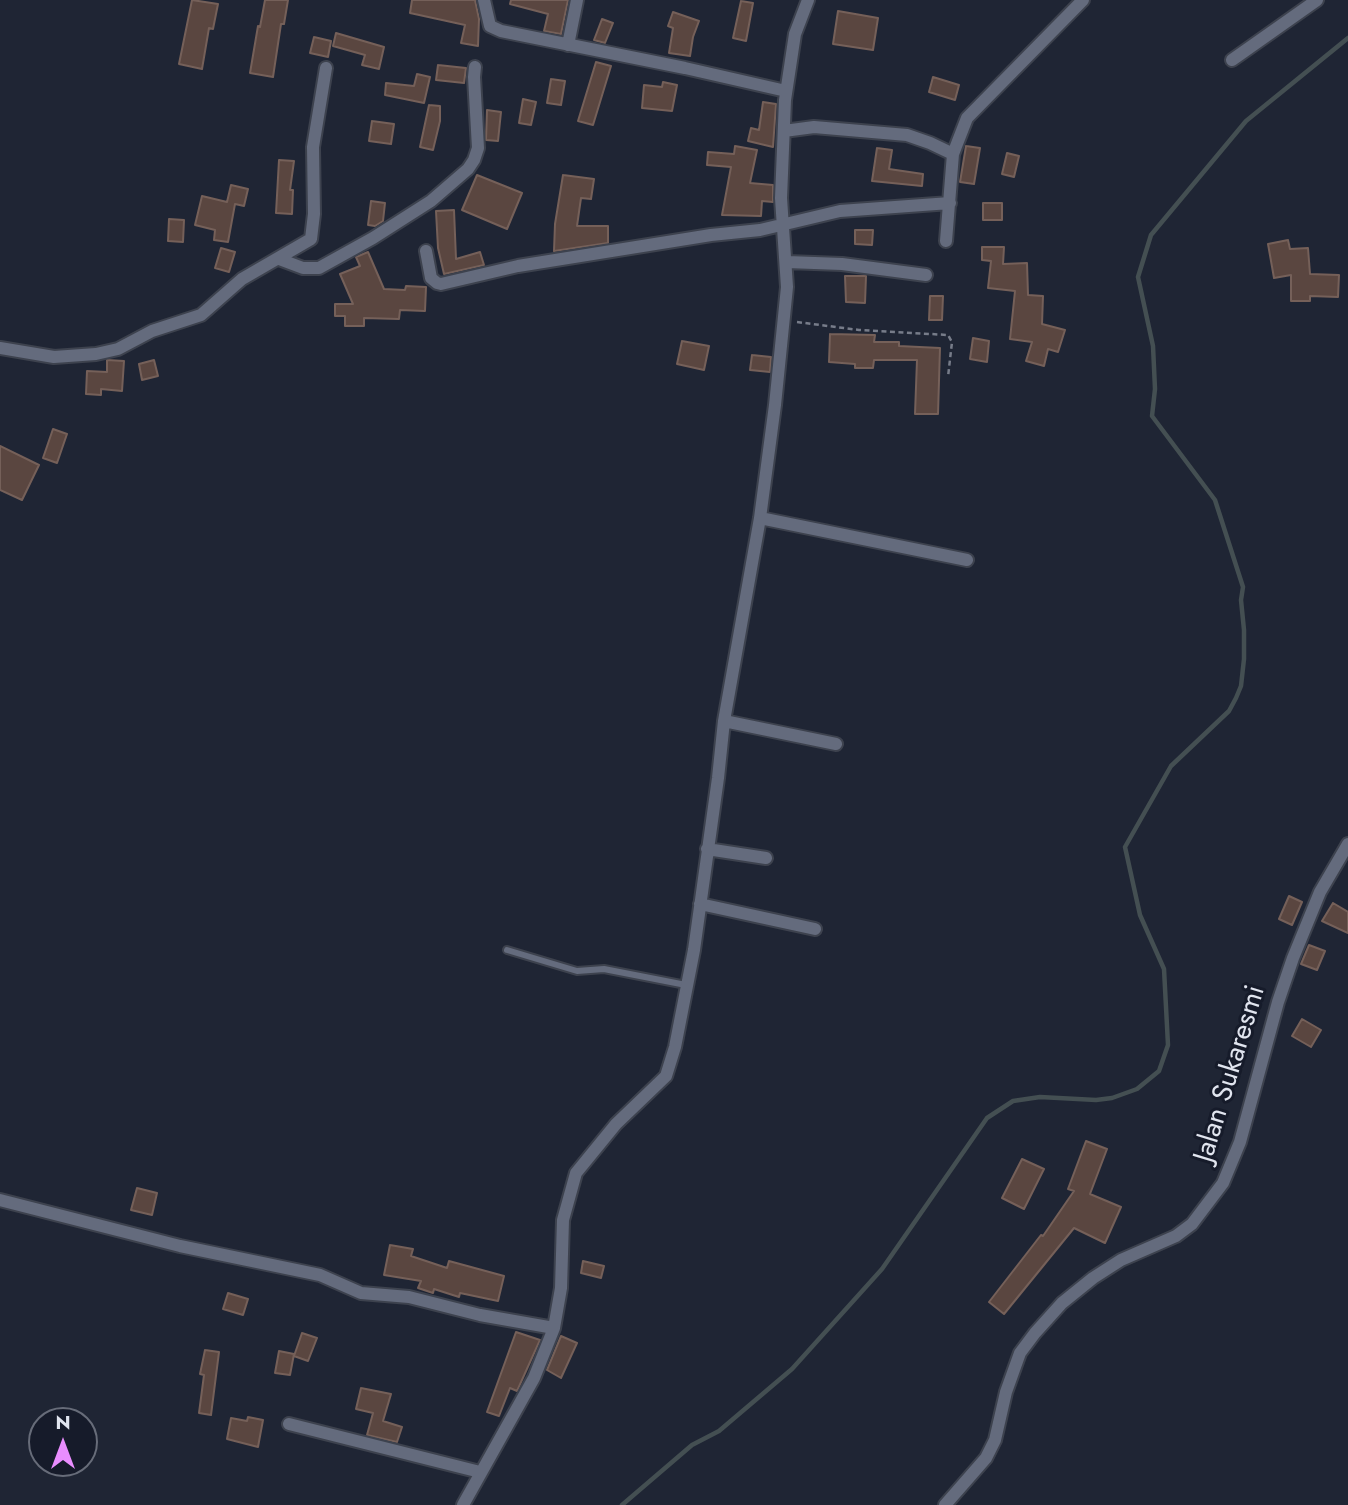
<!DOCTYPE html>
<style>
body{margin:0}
#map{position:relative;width:1348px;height:1505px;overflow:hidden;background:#1f2534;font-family:Jost,sans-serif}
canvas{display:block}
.north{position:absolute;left:28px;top:1407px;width:70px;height:70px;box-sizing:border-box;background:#161b2a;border:2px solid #676c79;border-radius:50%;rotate:0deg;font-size:19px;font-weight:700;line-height:28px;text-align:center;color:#e1e5ef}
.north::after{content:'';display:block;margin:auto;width:24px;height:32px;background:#e98dfe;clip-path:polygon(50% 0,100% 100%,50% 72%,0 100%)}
</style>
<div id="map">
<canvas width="1348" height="1505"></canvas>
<div class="north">N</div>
</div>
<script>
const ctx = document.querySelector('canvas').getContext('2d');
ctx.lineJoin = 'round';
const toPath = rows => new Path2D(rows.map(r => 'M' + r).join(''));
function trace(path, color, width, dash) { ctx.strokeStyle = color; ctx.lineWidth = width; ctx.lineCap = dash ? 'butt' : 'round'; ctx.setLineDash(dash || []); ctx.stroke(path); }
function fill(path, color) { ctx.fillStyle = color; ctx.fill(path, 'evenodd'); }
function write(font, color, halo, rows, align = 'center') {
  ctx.font = font + ' Jost,sans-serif'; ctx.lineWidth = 6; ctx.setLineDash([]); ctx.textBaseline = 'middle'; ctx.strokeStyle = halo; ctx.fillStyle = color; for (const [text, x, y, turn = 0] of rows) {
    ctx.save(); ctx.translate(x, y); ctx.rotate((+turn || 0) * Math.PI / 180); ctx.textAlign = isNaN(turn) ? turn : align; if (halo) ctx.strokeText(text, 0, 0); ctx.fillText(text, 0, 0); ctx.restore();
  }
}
const stream = toPath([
 [622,1505,692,1445,719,1431,792,1369,882,1269,987,1118,1013,1101,1040,1097,1096,1100,1112,1098,1137,1089,1159,1071,1168,1045,1164,969,1140,915,1125,847,1171,766,1229,711,1236,698,1241,686,1244,659,1244,630,1241,600,1243,587,1215,500,1152,416,1155,389,1153,346,1138,277,1151,235,1246,121,1348,38]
]);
const building = toPath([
 [192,0,218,4,213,29,209,28,202,69,179,64,192,0],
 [265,0,288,0,284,24,281,24,273,77,250,73,258,26,260,27,265,0],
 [412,0,475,0,479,19,478,46,461,43,465,25,410,13,412,0],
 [511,0,568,0,561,34,544,31,548,14,510,4,511,0],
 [741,1,753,3,746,41,733,38,741,1],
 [838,11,878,18,873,50,833,44,838,11],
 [673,12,699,21,693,37,690,56,669,53,673,28,668,26,673,12],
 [602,19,613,23,605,43,594,40,602,19],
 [336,33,384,47,379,69,362,65,365,55,333,46,336,33],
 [314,37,331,41,328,57,310,53,314,37],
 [596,62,611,66,593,125,578,121,596,62],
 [438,65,466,68,464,83,436,80,438,65],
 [417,74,430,77,424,103,385,95,386,83,414,86,417,74],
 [933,77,959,85,955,100,929,92,933,77],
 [551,79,565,81,561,105,547,103,551,79],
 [663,82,677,85,672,111,642,108,644,85,662,87,663,82],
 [523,99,536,102,531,125,519,123,523,99],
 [763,102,776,104,773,147,748,141,751,128,759,130,763,102],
 [429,105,440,106,440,121,433,150,420,147,429,105],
 [487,110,501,112,498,141,486,140,487,110],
 [372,121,394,124,391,144,369,141,372,121],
 [735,146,757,150,750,183,773,185,773,202,762,201,761,216,722,215,731,167,707,165,708,152,734,154,735,146],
 [966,146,980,148,974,184,960,182,966,146],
 [877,148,892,150,889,169,923,174,922,186,872,181,877,148],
 [1007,153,1019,156,1014,177,1002,174,1007,153],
 [279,160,294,161,290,190,293,190,292,214,276,213,279,160],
 [477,175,522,193,507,229,462,210,477,175],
 [563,175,594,179,591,199,581,198,577,226,608,226,608,243,554,251,555,224,563,175],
 [231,185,248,189,244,206,235,204,228,242,214,240,215,230,195,225,202,196,227,202,231,185],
 [371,201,385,203,383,221,375,226,368,225,371,201],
 [983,203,1002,203,1002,220,983,220,983,203],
 [454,210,456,259,480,252,484,265,444,274,438,248,436,211,454,210],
 [169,219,184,220,183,242,168,241,169,219],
 [855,230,873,230,872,245,855,244,855,230],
 [1288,240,1290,249,1308,248,1310,274,1339,275,1338,297,1310,296,1310,301,1291,301,1291,275,1274,278,1268,244,1288,240],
 [982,247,1004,247,1003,264,1027,263,1028,295,1043,296,1042,324,1065,330,1058,352,1048,349,1044,366,1026,361,1032,342,1010,339,1015,291,988,288,991,261,982,260,982,247],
 [221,248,235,252,229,272,215,268,221,248],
 [368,252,384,289,405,290,406,286,426,287,425,311,400,310,399,319,364,318,364,326,345,326,345,316,335,316,335,304,353,304,340,274,360,266,356,257,368,252],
 [845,276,866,276,865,303,846,302,845,276],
 [930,296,943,296,942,320,929,320,930,296],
 [830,334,875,335,874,342,899,342,899,346,940,348,938,414,915,414,917,360,874,360,873,368,855,368,855,364,829,362,830,334],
 [973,338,989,341,987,362,970,359,973,338],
 [682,341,709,346,704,370,677,364,682,341],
 [752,355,771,357,770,372,750,370,752,355],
 [107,360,124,361,122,391,101,389,101,395,86,394,87,371,107,372,107,360],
 [154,360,158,376,142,380,139,364,154,360],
 [53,429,67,434,57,463,43,458,53,429],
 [0,446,39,465,22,500,0,490,0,446],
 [1289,896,1302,902,1292,925,1279,919,1289,896],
 [1333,903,1348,912,1348,933,1322,921,1333,903],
 [1309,945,1325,951,1317,970,1301,964,1309,945],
 [1302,1019,1321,1030,1311,1047,1292,1036,1302,1019],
 [1086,1141,1107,1149,1090,1194,1121,1207,1105,1243,1074,1228,1004,1314,989,1302,1041,1235,1043,1236,1074,1191,1068,1189,1086,1141],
 [1022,1159,1044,1169,1024,1209,1002,1198,1022,1159],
 [137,1188,157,1193,152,1215,131,1210,137,1188],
 [390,1245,413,1249,411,1256,447,1268,449,1261,504,1276,498,1301,460,1293,459,1297,434,1289,433,1293,418,1288,421,1281,384,1275,390,1245],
 [583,1261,604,1266,601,1278,581,1273,583,1261],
 [228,1293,248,1299,243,1315,223,1309,228,1293],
 [516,1332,540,1340,517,1391,510,1388,499,1416,487,1412,516,1332],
 [302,1333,317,1338,308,1361,294,1356,302,1333],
 [561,1336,577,1343,561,1378,547,1370,561,1336],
 [205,1350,219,1352,211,1415,199,1413,204,1375,200,1374,205,1350],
 [279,1351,294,1354,290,1375,275,1373,279,1351],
 [361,1388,391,1394,383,1421,402,1427,397,1442,367,1435,373,1413,356,1409,361,1388],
 [248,1417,263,1420,258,1447,227,1439,231,1418,247,1421,248,1417]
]);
const path = toPath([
 [797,322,859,330,948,335,952,342,948,377]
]);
const lane = toPath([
 [507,950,577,971,604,969,686,985]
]);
const street = toPath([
 [484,0,490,26,501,31,685,68,786,91],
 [568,45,577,0],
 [1232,60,1317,0],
 [784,131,814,127,907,135,930,143,953,154],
 [946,241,953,154,967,118,1083,0],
 [426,251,431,278,437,283,441,284,518,266,711,235,760,230,840,211,950,203],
 [279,259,303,268,319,268,373,238,431,201,468,169,474,160,478,148,474,77,475,67],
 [787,262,842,264,926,275],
 [0,348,54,357,96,354,118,349,152,331,201,315,242,279,311,239,314,214,313,147,326,68],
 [760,518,967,560],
 [724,721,836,744],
 [707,849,766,858],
 [700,904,815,929],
 [0,1200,180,1246,320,1275,361,1293,409,1297,480,1315,554,1328],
 [289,1424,480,1472],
 [463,1505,534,1378,554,1328,561,1288,563,1220,576,1173,616,1124,666,1076,675,1047,694,950,718,778,724,721,760,518,775,405,787,287,781,198,785,100,795,34,808,0],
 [945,1505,986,1458,995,1440,1006,1392,1020,1353,1035,1333,1062,1303,1093,1278,1121,1260,1176,1236,1192,1224,1223,1183,1240,1142,1278,1002,1293,958,1320,892,1348,844]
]);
const streetNames = [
 ["Jalan Sukaresmi",1231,1074,-73]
];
trace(stream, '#444f52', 4.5);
fill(building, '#5a4640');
trace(building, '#756059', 2);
trace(lane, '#3d424e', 10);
trace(street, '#3d424e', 16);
trace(path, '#777c89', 2.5, [5, 3.5]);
trace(lane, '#646b7d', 6);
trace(street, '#646b7d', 12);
write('28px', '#e1e5ef', '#161b2a', streetNames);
</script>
